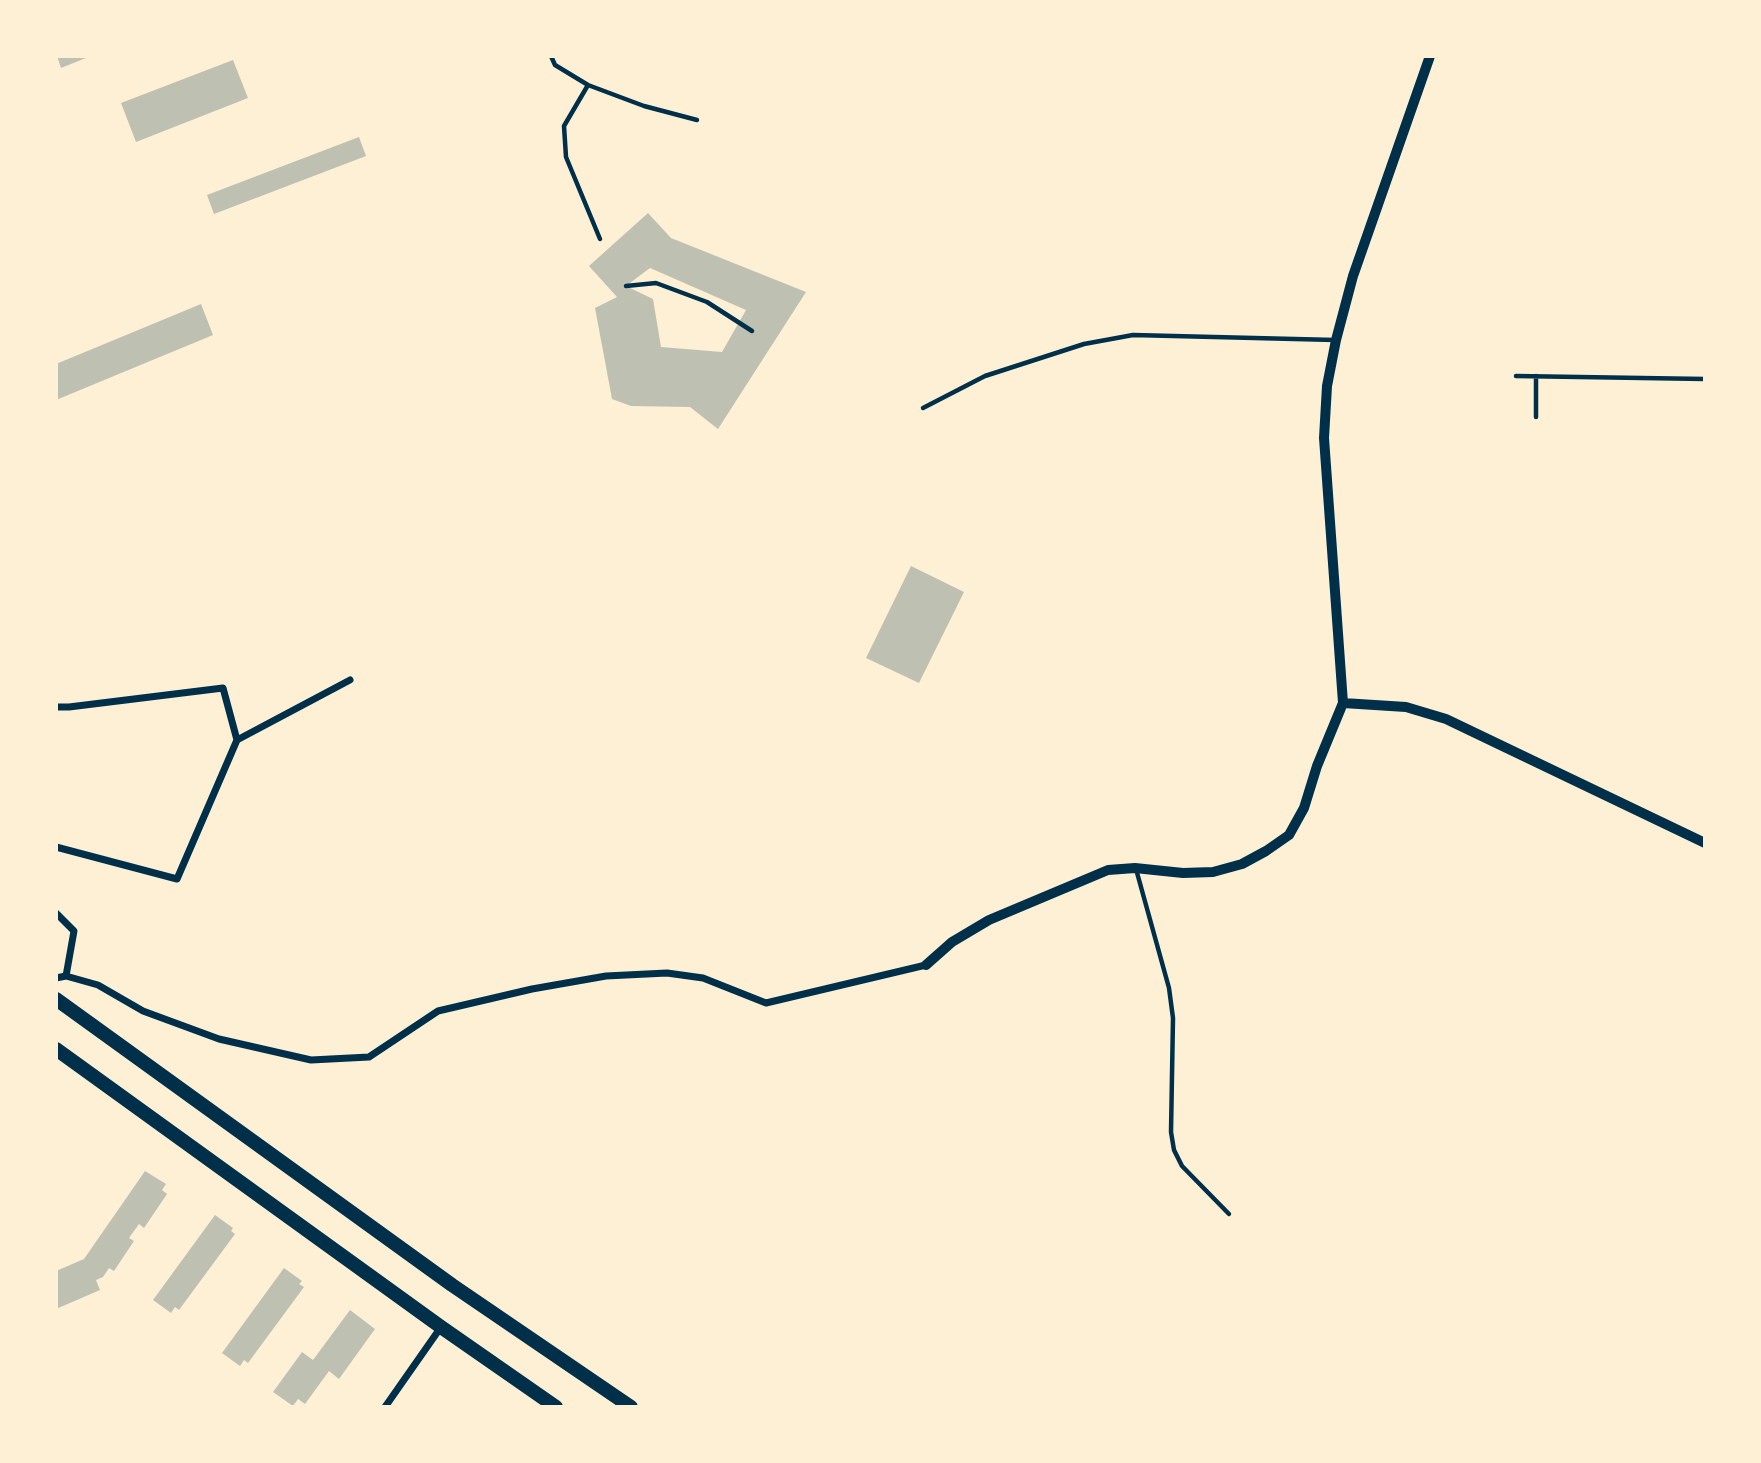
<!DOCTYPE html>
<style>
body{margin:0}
#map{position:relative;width:1761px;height:1463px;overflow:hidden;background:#fdf0d5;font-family:"Roboto Condensed",sans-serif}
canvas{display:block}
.frame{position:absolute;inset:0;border:58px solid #fdf0d5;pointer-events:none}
</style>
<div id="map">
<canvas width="1761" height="1463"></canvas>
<div class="frame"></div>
</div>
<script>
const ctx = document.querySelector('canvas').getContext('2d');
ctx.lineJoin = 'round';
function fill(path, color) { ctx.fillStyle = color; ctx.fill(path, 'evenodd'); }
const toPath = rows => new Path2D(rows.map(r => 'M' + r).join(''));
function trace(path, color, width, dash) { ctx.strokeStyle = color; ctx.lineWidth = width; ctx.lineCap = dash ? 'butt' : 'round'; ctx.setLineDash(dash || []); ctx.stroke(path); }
const building = toPath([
 [57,56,91,56,61,68],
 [233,60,248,98,136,142,121,103],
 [359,137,366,156,214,214,207,195],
 [648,213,671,238,806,292,718,429,690,407,631,406,612,399,595,308,617,297,589,266],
 [650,268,746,310,722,352,661,347,653,299,626,286],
 [201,304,213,335,56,400,56,364],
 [911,566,964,592,919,683,866,658],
 [145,1171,166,1184,162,1190,167,1194,144,1228,139,1224,129,1238,134,1241,114,1271,109,1268,103,1277,96,1280,100,1290,56,1309,56,1271,84,1259],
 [215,1215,233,1228,231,1231,235,1234,179,1310,175,1307,171,1313,153,1300],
 [284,1268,302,1281,299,1284,304,1287,248,1363,244,1360,240,1366,222,1353],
 [350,1310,375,1329,339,1379,329,1371,305,1404,298,1399,293,1406,273,1392,302,1352,313,1360]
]);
const service = toPath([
 [551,56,555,65,588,85,644,106,697,120],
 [588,85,564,126,566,157,600,239],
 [626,286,656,283,707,302,752,331],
 [1516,376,1705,379],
 [1536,376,1536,417],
 [923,408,985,376,1084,344,1133,335,1335,340],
 [1136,869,1169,988,1173,1018,1171,1132,1174,1150,1182,1166,1229,1214]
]);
const minor = toPath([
 [56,707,69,707,223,688,237,740],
 [56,847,177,879,237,740,350,680],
 [56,913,74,931,66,976],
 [56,978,66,976,98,985,143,1011,219,1039,311,1060,369,1057,438,1011,532,989,606,976,667,973,703,978,766,1003,926,965],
 [385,1407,441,1327]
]);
const tertiary = toPath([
 [1343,703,1406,707,1446,719,1705,843],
 [926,965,952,942,989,920,1108,870,1135,868,1183,873,1213,872,1242,864,1266,851,1289,835,1304,808,1317,766,1343,703,1324,438,1327,386,1336,340,1353,276,1430,56]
]);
const primary = toPath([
 [56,999,452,1285,631,1407],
 [56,1049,441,1327,556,1407]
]);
fill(building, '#bec0b2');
trace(service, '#003049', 4.5);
trace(minor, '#003049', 7);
trace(tertiary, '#003049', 10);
trace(primary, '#003049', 14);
</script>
